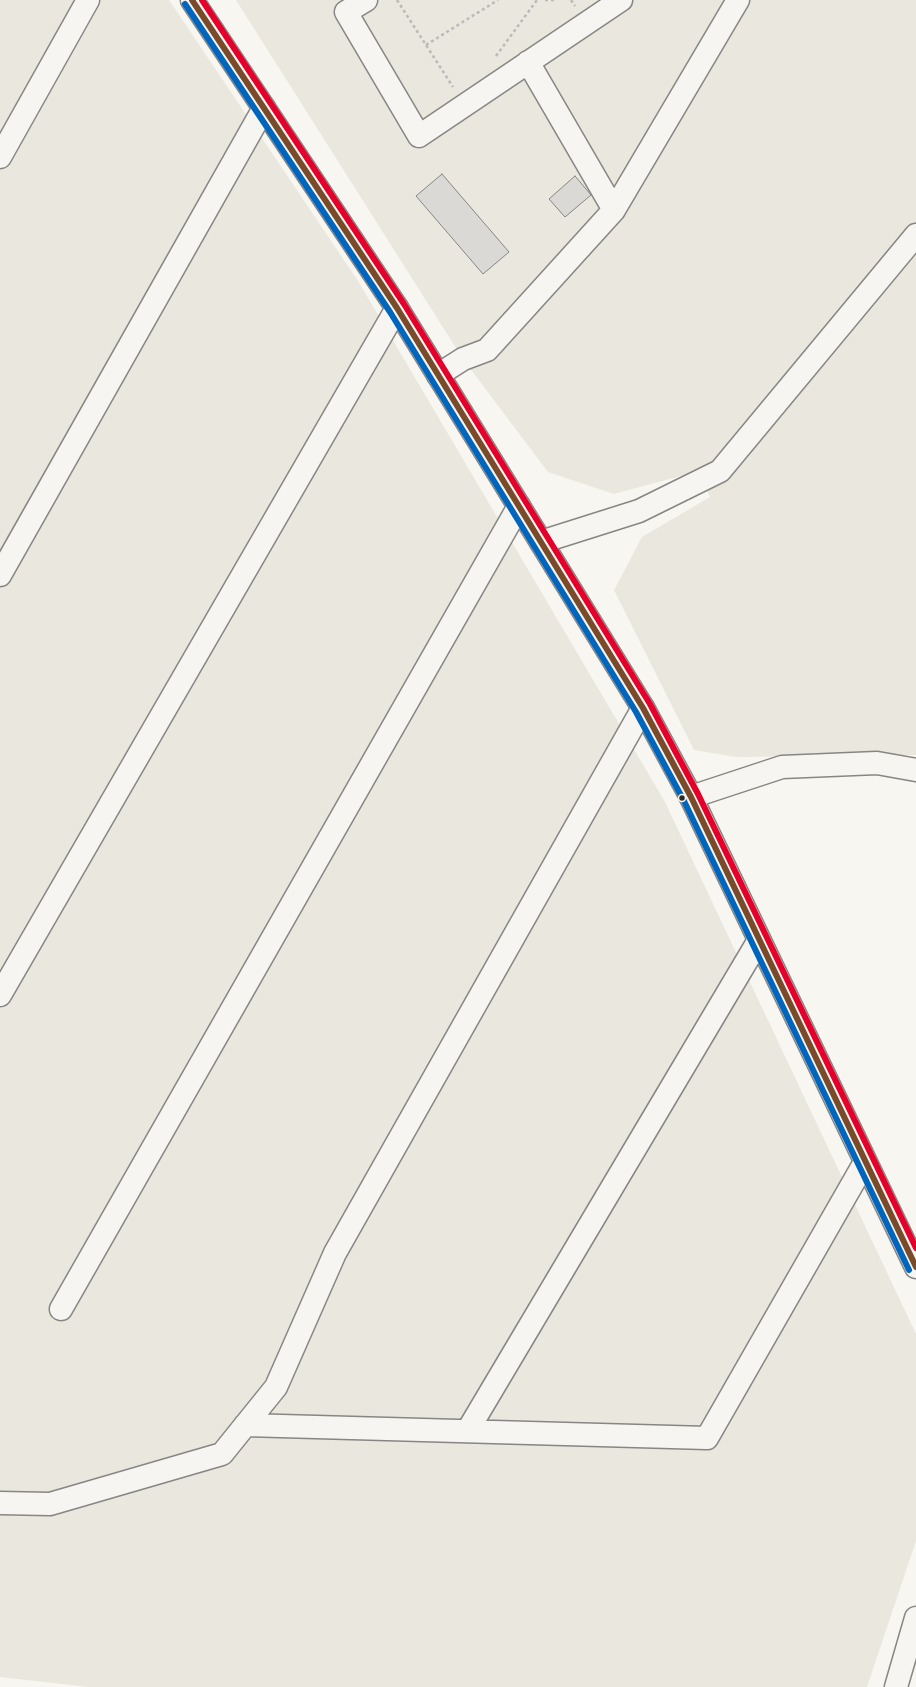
<!DOCTYPE html>
<style>
body{margin:0}
canvas{display:block;background:#f8f6f0}
</style>
<canvas width="916" height="1687"></canvas>
<script>
const ctx = document.querySelector('canvas').getContext('2d');
ctx.lineJoin = 'round';
function fill(path, color) { ctx.fillStyle = color; ctx.fill(path, 'evenodd'); }
const toPath = rows => new Path2D(rows.map(r => 'M' + r).join(''));
function trace(path, color, width, dash) { ctx.strokeStyle = color; ctx.lineWidth = width; ctx.lineCap = dash ? 'butt' : 'round'; ctx.setLineDash(dash || []); ctx.stroke(path); }
const green = toPath([
 [0,0,169,0,358,281,665,802,916,1334,916,1541,867,1687,89,1687,0,1677],
 [236,0,916,0,916,755,736,757,694,750,614,590,642,537,710,497,699,471,614,494,548,472,463,359]
]);
const building = toPath([
 [442,174,509,252,483,274,416,196,442,174],
 [575,176,591,195,565,217,549,199,575,176]
]);
const path = toPath([
 [397,0,453,87],
 [545,0,557,0],
 [571,0,575,6],
 [426,45,498,0],
 [496,56,537,0]
]);
const minor = toPath([
 [366,0,346,12,419,136,621,0],
 [528,62,614,210],
 [0,157,88,0],
 [438,375,463,359,487,350,614,210,738,0],
 [541,542,639,511,720,471,916,235],
 [0,575,264,108],
 [691,797,782,767,877,763,916,770],
 [0,995,397,308],
 [61,1309,519,506],
 [245,1425,707,1438,865,1162],
 [468,1430,759,940],
 [0,1503,50,1504,222,1454,276,1387,335,1253,643,708],
 [896,1687,916,1618]
]);
const major = toPath([
 [192,0,397,308,643,708,691,797,916,1267]
]);
const bus1 = toPath([
 [192,0,397,308,643,708,691,797,916,1267]
]);
const bus2 = toPath([
 [185,4,390,312,636,712,684,801,909,1270]
]);
const bus3 = toPath([
 [202,0,404,304,650,704,698,794,916,1248]
]);
const markers = [
 [682,798,3.5,"#2b2b2b"]
];
fill(green, '#e9e7de');
fill(building, '#dbd9d6');
trace(building, '#878684', 1);
trace(minor, '#878684', 25);
trace(major, '#878684', 25);
trace(path, '#bcbab8', 2.5, [3, 3]);
trace(minor, '#f6f5f1', 22);
trace(major, '#f6f5f1', 22);
trace(bus1, '#7a4b2a', 6);
trace(bus2, '#0065bd', 6);
trace(bus3, '#e4002b', 6);
for (const [x, y, r, color] of markers) { const dot = new Path2D(); dot.arc(x, y, r, 0, 2 * Math.PI); ctx.fillStyle = color; ctx.fill(dot); trace(dot, '#fbf7ec', 1.5); }
</script>
